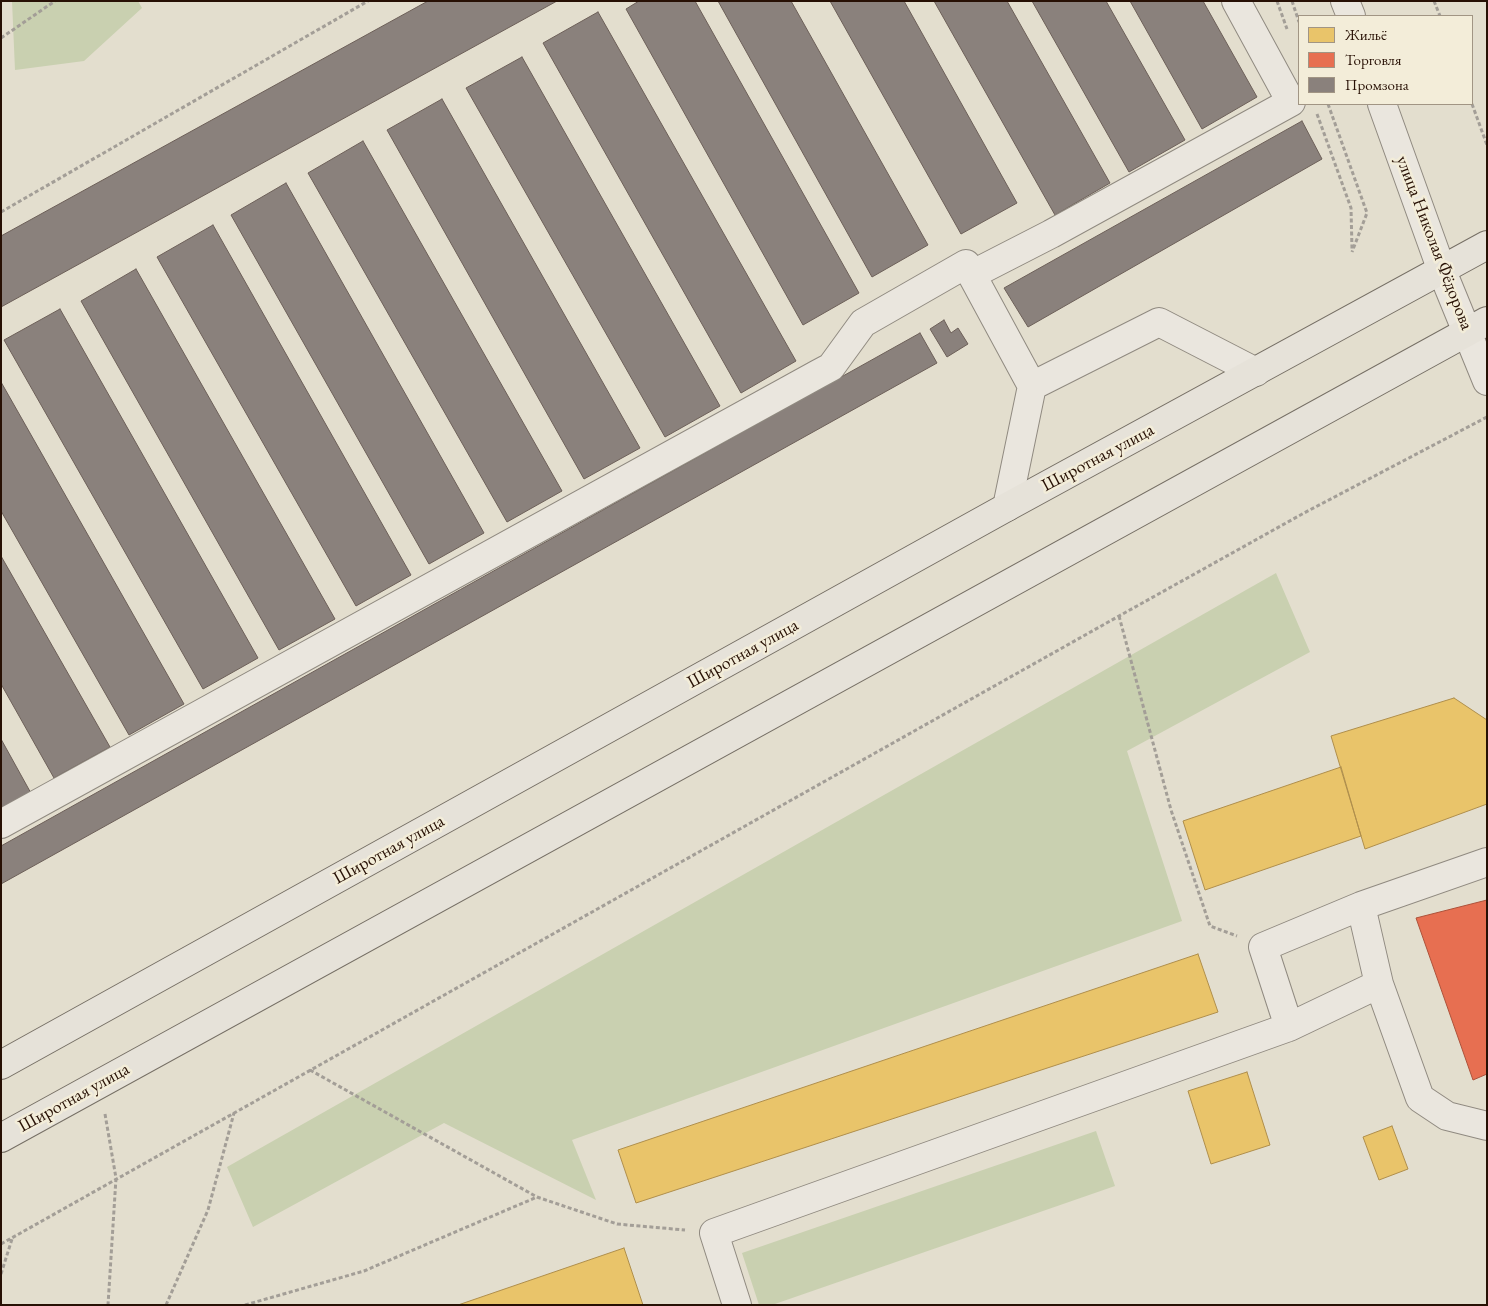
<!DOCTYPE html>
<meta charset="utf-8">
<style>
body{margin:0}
#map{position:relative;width:1488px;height:1306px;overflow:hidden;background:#e3dece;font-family:"EB Garamond",serif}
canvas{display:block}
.frame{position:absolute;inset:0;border:2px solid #271004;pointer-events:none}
.legend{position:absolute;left:1298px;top:15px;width:175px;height:90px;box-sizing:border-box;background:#f3edd9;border:1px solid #a19584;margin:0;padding:6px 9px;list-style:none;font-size:15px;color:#271004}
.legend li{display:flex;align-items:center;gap:10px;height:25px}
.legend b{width:25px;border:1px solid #a19584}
</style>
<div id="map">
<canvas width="1488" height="1306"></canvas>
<div class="frame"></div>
<ul class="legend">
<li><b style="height:14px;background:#e9c46a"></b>Жильё</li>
<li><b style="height:14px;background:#e76f51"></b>Торговля</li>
<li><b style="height:14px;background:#8a817c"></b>Промзона</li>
</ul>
</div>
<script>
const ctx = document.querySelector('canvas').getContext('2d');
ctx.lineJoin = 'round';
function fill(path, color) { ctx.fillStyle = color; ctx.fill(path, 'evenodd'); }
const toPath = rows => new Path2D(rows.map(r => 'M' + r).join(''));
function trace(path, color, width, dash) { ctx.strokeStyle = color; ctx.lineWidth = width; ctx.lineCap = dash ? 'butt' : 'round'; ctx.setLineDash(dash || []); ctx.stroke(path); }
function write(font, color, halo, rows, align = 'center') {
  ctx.font = font + ' "EB Garamond",serif'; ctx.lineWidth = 5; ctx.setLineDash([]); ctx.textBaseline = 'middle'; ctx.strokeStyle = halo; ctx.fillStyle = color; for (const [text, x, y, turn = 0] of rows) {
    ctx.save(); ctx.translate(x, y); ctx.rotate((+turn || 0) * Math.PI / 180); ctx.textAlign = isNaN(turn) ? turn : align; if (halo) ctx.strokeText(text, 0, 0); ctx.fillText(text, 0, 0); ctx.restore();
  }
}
const green = toPath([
 [12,1,138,1,142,8,84,61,15,70],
 [1276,573,1310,652,1127,751,1182,921,572,1140,596,1200,444,1123,253,1227,227,1167],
 [1096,1131,1115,1186,772,1305,759,1305,742,1253]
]);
const homes = toPath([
 [1454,698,1487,720,1487,804,1365,849,1331,736,1454,698],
 [1341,767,1361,836,1205,890,1183,821,1341,767],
 [1198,954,1218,1012,636,1203,618,1150,1198,954],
 [1247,1072,1270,1145,1211,1164,1188,1091,1247,1072],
 [1392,1126,1408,1169,1379,1180,1363,1137,1392,1126],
 [624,1248,643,1305,458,1305,624,1248]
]);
const shops = toPath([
 [1487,900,1487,1074,1473,1080,1416,918,1487,900]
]);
const industry = toPath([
 [428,1,557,1,1,307,1,236,428,1],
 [639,1,695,1,859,293,803,325,626,9,639,1],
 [718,1,791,1,928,245,872,277,718,1],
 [830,1,904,1,1017,203,961,234,830,1],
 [934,1,1007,1,1110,183,1055,215,934,1],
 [1032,1,1106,1,1185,140,1129,172,1032,1],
 [1130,1,1203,1,1257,97,1202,129,1130,1],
 [598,12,796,361,741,393,543,43,598,12],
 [522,57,720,406,665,437,466,88,522,57],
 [442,99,640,448,584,479,387,130,442,99],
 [1302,121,1322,159,1028,327,1004,288,1302,121],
 [363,141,562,491,507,522,308,173,363,141],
 [286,183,484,533,429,564,231,215,286,183],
 [213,225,411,575,356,606,157,257,213,225],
 [136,269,335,619,279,650,81,301,136,269],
 [60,309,258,658,203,689,4,340,60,309],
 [944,320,951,333,958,328,968,344,947,357,930,329,944,320],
 [920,333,937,363,1,884,1,846,920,333],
 [1,382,184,704,129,735,1,511,1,382],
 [1,556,110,747,54,778,1,684,1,556],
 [1,739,32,795,1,812,1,739]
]);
const path = toPath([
 [1277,1,1287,29],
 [1292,1,1299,22],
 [1434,1,1440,16],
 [1,38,55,1],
 [1328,104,1367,213,1352,252],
 [1472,104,1487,145],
 [1317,114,1351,208,1352,249],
 [1,212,368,1],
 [1119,616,1171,810,1210,926,1237,936],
 [310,1070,537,1197,617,1224,685,1230],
 [105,1114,116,1178,108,1305],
 [1,1244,1119,616,1304,513,1487,417],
 [1,1274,12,1239],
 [166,1305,208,1210,234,1113],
 [245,1305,364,1271,537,1197]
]);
const minor = toPath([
 [1345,1,1351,16],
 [1382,104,1442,271,1487,381],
 [973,274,1051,234,1291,102,1236,1],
 [1007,507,1032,386,1159,322,1256,372],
 [1,824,818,374,831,367,863,323,966,264,1032,386],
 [1361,906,1379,984,1420,1098,1447,1116,1487,1126],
 [1289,1027,1379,984],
 [737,1305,714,1233,1289,1027,1263,947,1361,906,1487,862]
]);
const major = toPath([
 [1,1065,1007,507,1487,245],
 [1,1138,1487,321]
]);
const streetNames = [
 ["улица Николая Фёдорова",1434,243,69],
 ["Широтная улица",1098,458,-28],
 ["Широтная улица",743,654,-29],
 ["Широтная улица",389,850,-29],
 ["Широтная улица",74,1098,-29]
];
fill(green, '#c9d0b0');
fill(homes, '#e9c46a');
trace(homes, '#af8e4b', 1);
fill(shops, '#e76f51');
trace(shops, '#ad523a', 1);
fill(industry, '#8a817c');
trace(industry, '#6c5f58', 1);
trace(minor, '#908a80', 30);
trace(major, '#766f65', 30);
trace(path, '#a39e97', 3, [4, 2.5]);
trace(minor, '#eae6de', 28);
trace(major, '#e6e2d9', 28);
write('18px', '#271004', '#f3edd9', streetNames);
</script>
